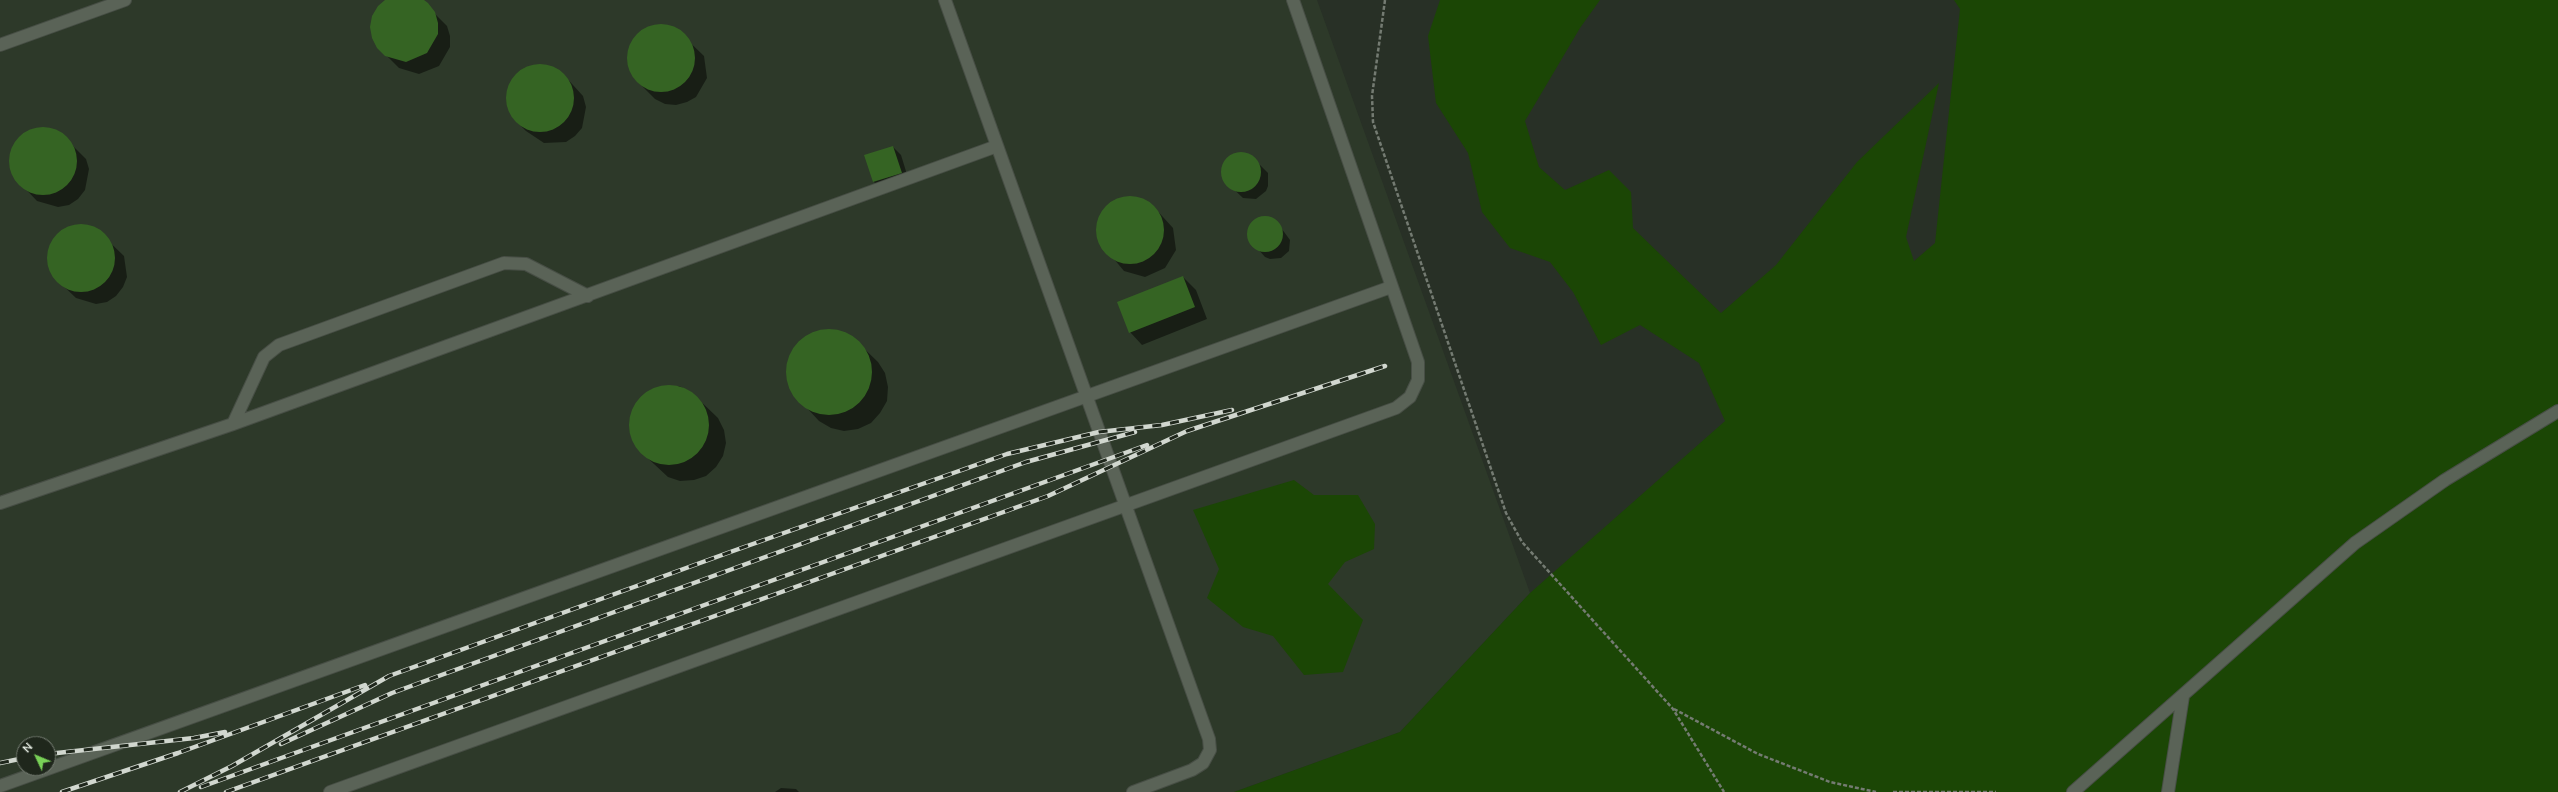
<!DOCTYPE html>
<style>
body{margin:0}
#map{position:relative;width:2558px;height:792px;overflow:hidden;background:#283026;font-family:"Nunito Sans",sans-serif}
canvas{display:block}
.north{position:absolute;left:16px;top:736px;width:40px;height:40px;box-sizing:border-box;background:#1f271c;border:1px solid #737a70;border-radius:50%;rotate:314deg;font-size:11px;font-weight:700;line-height:16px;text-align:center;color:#f1f7ef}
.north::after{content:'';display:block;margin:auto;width:14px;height:18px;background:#79d157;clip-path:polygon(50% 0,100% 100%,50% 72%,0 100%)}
</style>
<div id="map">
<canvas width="2558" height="792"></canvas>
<div class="north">N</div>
</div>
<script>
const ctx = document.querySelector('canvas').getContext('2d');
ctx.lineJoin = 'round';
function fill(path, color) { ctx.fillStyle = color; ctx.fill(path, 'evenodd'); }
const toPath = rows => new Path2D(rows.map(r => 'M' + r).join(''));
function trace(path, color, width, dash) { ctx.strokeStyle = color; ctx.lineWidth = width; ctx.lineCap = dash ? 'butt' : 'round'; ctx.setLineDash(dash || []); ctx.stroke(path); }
const built = toPath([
 [0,0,1317,0,1530,593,1400,732,1234,792,0,792],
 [24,744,48,744,48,768,24,768]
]);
const green = toPath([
 [1440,0,1600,0,1580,28,1525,121,1539,167,1565,190,1609,170,1631,192,1633,228,1721,313,1776,265,1857,162,1939,83,1906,237,1914,261,1935,243,1960,9,1954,0,2558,0,2558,792,1234,792,1400,732,1530,593,1725,421,1699,363,1640,325,1601,345,1573,292,1550,262,1510,248,1482,212,1468,153,1436,103,1428,36],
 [1294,480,1314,495,1358,495,1375,524,1374,549,1345,562,1328,584,1363,620,1343,672,1304,675,1273,636,1243,627,1207,598,1219,569,1193,510]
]);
const shadow = toPath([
 [387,0,421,0,447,26,450,36,450,47,439,66,419,74,399,68,378,47],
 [665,25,675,28,704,56,707,78,696,97,687,102,676,105,665,104,655,99,634,78,630,69,630,47,636,37,644,30],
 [544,65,563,74,583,96,586,107,582,128,575,136,566,142,544,143,526,131,513,118,508,108,507,97,509,86,514,77,533,66],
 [47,128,57,131,73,146,86,159,89,169,85,190,78,199,69,205,58,207,37,201,17,180,12,171,10,160,18,140,26,133],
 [893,147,901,155,909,181,883,190,874,182,866,156],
 [1238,153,1250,155,1268,173,1268,186,1266,191,1256,199,1243,198,1225,181,1223,176,1224,164,1232,155],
 [1134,197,1153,206,1173,228,1176,250,1165,268,1145,277,1124,271,1098,240,1099,219,1104,209,1113,202],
 [1260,218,1271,218,1276,221,1290,240,1289,251,1281,258,1270,259,1265,257,1249,239,1252,224],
 [74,225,85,225,95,228,124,256,127,277,123,287,116,296,107,302,96,304,76,298,55,278,50,268,48,257,50,246,56,237],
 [1183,277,1196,290,1207,319,1142,345,1130,332],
 [824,330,838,331,851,336,878,362,885,373,888,387,887,401,880,413,871,423,858,429,844,431,831,428,819,421,793,393,788,380,788,367,792,354,800,342,811,334],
 [666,386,679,386,691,392,718,418,724,430,726,443,723,456,716,467,706,476,694,480,680,481,668,477,640,451,634,441,630,429,631,417,635,406,643,396,653,389],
 [781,788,796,789,799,792,775,792]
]);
const building = toPath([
 [385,0,424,0,428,3,435,12,438,23,438,34,427,53,406,62,385,56,377,48,372,38,370,27,372,16,378,6],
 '627 58a34 34 0 1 1 68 0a34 34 0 1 1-68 0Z',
 '506 98a34 34 0 1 1 68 0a34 34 0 1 1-68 0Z',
 '9 161a34 34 0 1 1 68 0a34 34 0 1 1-68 0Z',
 [893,146,902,173,873,182,864,155],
 '1221 172a20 20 0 1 1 40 0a20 20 0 1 1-40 0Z',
 '1096 230a34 34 0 1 1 68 0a34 34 0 1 1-68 0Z',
 '1247 234a18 18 0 1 1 36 0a18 18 0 1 1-36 0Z',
 '47 258a34 34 0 1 1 68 0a34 34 0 1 1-68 0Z',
 [1183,276,1195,307,1129,333,1117,302],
 '786 372a43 43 0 1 1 86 0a43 43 0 1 1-86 0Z',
 '629 425a40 40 0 1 1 80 0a40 40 0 1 1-80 0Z'
]);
const path = toPath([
 [1385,0,1372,96,1373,122,1506,513,1522,542,1673,709,1724,792],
 [1674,709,1758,754,1830,782,1876,792],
 [1893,792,1996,792]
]);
const minor = toPath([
 [945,0,1209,739,1210,750,1203,763,1192,770,1133,792],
 [0,45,125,0],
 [233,424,264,357,279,345,504,263,526,264,588,296],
 [0,503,233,424,997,146],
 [0,786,1391,287],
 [330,792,1396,408,1410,397,1418,380,1418,362,1293,0],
 [2073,792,2355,543,2445,480,2558,411],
 [2168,792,2183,696]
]);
const rail = toPath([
 [281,744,392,693,1026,462,1135,432],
 [48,754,194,738,225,732],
 [0,763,24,758],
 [201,787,1147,445],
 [62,792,178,753,365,685],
 [180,792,232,766,389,676,733,551,1007,454,1099,432,1162,425,1232,410],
 [226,792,1048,496,1187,431,1385,366]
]);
fill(built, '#2d3929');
fill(green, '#1b4605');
fill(shadow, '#0007');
fill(building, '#356423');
trace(minor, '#474e45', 14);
trace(path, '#747b72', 2.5, [4, 2]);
trace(minor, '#5a6357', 12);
trace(rail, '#d1d7cf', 4.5);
trace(rail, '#1f271c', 3, [9]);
</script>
